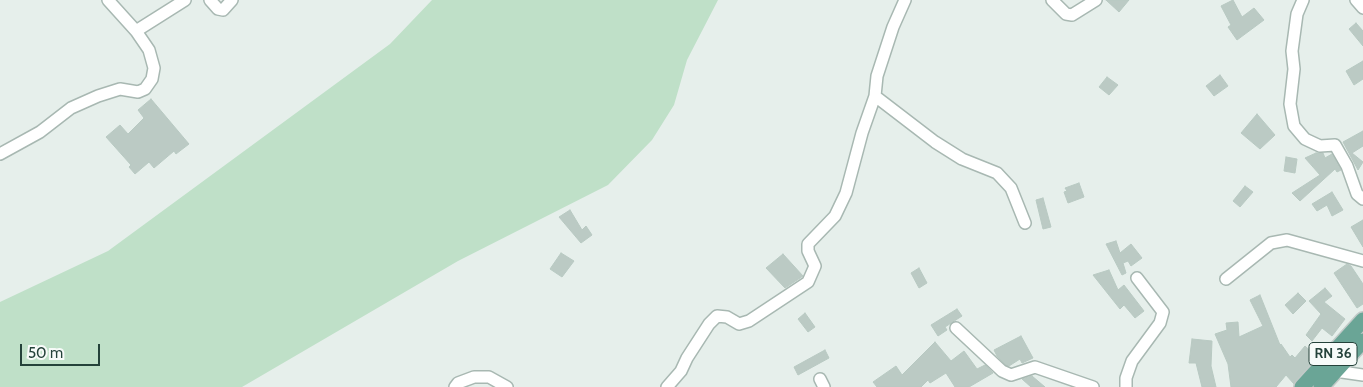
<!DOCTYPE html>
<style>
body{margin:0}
#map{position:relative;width:1363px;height:387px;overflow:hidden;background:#e6efeb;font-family:Cabin,sans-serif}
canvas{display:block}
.scale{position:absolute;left:20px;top:344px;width:80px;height:22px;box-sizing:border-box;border:2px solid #24423a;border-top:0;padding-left:6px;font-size:15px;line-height:18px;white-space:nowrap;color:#24423a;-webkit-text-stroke:4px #f7fbf9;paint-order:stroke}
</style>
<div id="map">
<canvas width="1363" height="387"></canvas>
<div class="scale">50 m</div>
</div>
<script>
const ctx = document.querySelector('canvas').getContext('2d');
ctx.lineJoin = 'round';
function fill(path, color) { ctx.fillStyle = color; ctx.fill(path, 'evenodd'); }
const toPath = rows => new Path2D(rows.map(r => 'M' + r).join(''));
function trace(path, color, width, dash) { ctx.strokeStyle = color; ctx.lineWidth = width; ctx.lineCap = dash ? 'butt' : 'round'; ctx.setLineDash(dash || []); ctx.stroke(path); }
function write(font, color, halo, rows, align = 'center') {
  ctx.font = font + ' Cabin,sans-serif'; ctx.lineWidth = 5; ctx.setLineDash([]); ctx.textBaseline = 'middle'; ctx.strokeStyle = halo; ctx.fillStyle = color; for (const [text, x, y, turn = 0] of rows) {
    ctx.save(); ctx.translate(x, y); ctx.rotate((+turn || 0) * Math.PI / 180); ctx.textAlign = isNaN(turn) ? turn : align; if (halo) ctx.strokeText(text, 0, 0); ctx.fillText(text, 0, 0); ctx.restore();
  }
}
const green = toPath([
 [432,0,718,0,687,60,674,105,652,140,608,185,458,261,242,387,0,387,0,302,108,251,390,44]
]);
const building = toPath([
 [1106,0,1129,0,1119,12,1106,0],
 [1233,0,1242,17,1254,8,1264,20,1237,40,1228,27,1231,25,1221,6,1233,0],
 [1356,23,1363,31,1363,46,1349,29,1356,23],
 [1363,61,1363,79,1354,85,1346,71,1363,61],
 [1220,75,1228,86,1214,96,1206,86,1220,75],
 [1107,77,1118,85,1109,95,1099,87,1107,77],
 [151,99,189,144,176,154,174,151,154,168,149,162,135,174,129,167,131,165,106,137,120,125,128,134,144,118,138,110,151,99],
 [1257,114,1275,135,1260,149,1241,133,1257,114],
 [1363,131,1363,146,1352,153,1363,162,1358,170,1343,142,1363,131],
 [1316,153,1323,153,1325,158,1332,154,1341,170,1337,172,1335,169,1300,201,1292,193,1320,175,1305,158,1316,153],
 [1286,157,1297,159,1295,173,1284,171,1286,157],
 [1079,183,1084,197,1068,203,1064,192,1067,191,1065,188,1079,183],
 [1245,186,1253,192,1240,207,1233,201,1245,186],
 [1332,192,1343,210,1332,216,1327,205,1317,211,1312,204,1332,192],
 [1043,198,1051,227,1043,229,1036,200,1043,198],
 [570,210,582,230,586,226,592,235,581,243,559,217,570,210],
 [1363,220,1363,247,1351,227,1363,220],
 [1116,241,1120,253,1131,244,1142,258,1131,266,1128,261,1123,263,1126,273,1122,275,1106,244,1116,241],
 [561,253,574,261,562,277,550,269,561,253],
 [783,254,803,276,785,288,766,268,783,254],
 [1347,264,1351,266,1363,284,1363,304,1357,308,1334,273,1347,264],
 [919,268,927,283,919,288,911,273,919,268],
 [1109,270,1118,290,1124,285,1144,311,1135,318,1124,305,1120,309,1093,275,1109,270],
 [1325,288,1332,296,1324,302,1345,319,1332,336,1322,328,1312,341,1306,335,1321,314,1309,301,1325,288],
 [1298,293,1306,301,1293,314,1285,305,1298,293],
 [1260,295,1280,345,1281,344,1290,357,1292,355,1295,358,1305,346,1317,357,1294,384,1286,375,1276,387,1231,387,1228,364,1215,334,1227,330,1226,323,1238,322,1239,337,1263,326,1250,300,1260,295],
 [957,309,962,316,945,327,947,330,938,336,931,325,957,309],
 [805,313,815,327,808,332,798,319,805,313],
 [1021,336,1033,358,1022,363,1020,359,1009,366,1006,365,997,356,994,350,1021,336],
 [1192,339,1212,341,1211,366,1216,387,1202,387,1196,363,1189,363,1192,339],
 [935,342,951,361,964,351,977,369,985,365,993,373,969,387,955,387,946,373,930,383,928,380,921,387,877,387,873,382,896,366,902,375,935,342],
 [825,350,829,358,798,375,794,367,825,350],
 [1032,376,1045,387,1031,387,1022,379,1032,376]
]);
const minor = toPath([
 [210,0,218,9,223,10,232,0],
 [1052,0,1066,14,1072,15,1096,0],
 [1303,0,1297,14,1292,51,1294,69,1290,104,1294,126,1305,139,1320,146,1335,145,1347,166,1357,194,1363,199],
 [1356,0,1363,8],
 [136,31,185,0],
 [875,96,935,142,962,159,997,173,1011,188,1025,223],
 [0,154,40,132,71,108,98,96,120,89,138,92,145,89,152,79,154,68,149,50,136,31,108,0],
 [1226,279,1271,243,1287,240,1363,261],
 [956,328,1002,371,1011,375,1035,367,1093,387],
 [1335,371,1363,375],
 [820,379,824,387],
 [455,387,458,383,474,377,489,377,507,387],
 [667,387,681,371,687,358,709,324,717,316,727,317,739,324,749,321,808,282,815,266,808,251,808,244,835,216,846,193,862,133,875,96,877,76,893,27,905,0],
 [1126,387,1126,378,1132,361,1160,323,1163,312,1137,278]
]);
const primary = toPath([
 [1302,387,1363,320],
 [1321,387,1363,341]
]);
const shields = [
 [1333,354,48]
];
const shieldNames = [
 ["RN 36",1333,354]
];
fill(green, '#bfe0c8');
fill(building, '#bbcac4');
trace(building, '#b8c9c2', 1);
trace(minor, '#a8b8b2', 14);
trace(primary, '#c2cac8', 18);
trace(minor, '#fff', 11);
trace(primary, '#6aa596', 15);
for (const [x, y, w] of shields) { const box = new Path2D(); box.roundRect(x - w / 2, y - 11.5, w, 23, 4); ctx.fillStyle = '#f7fbf9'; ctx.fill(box); trace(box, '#24423a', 1); }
write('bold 14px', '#24423a', null, shieldNames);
</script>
